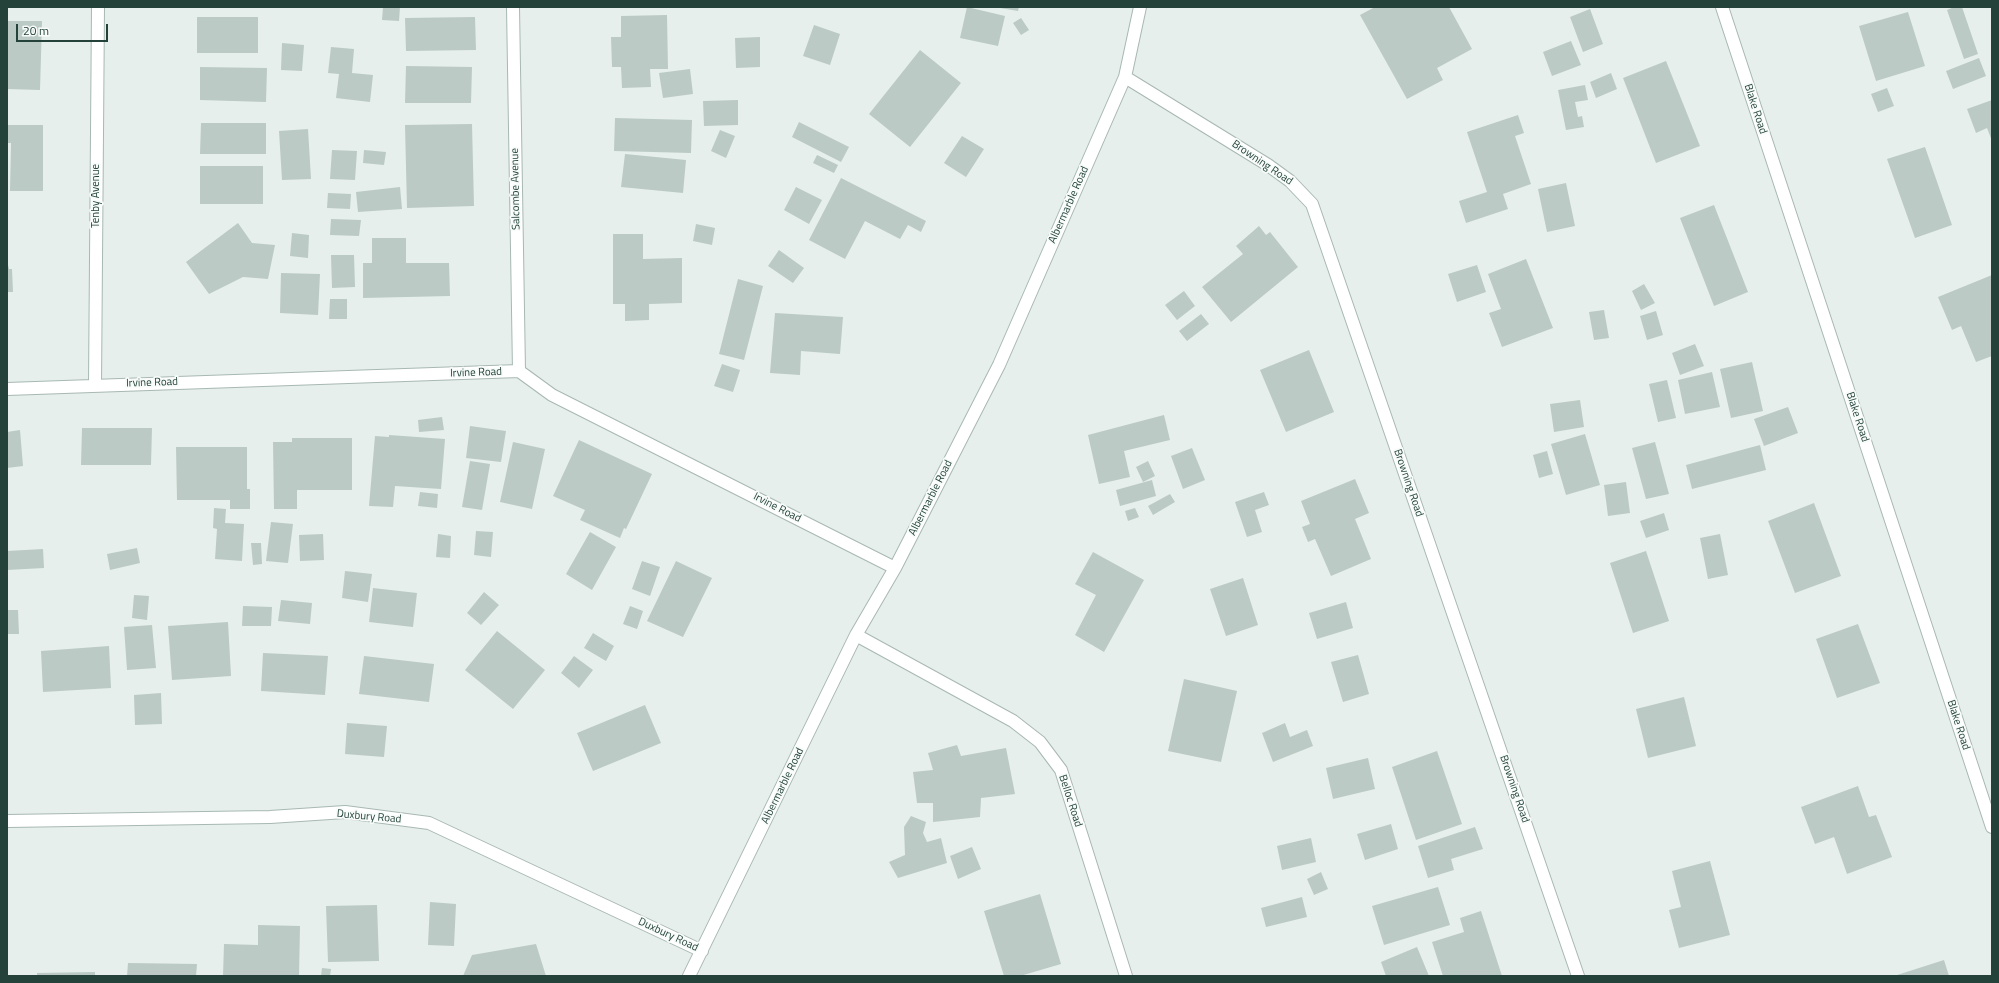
<!DOCTYPE html>
<style>
body{margin:0}
#map{position:relative;width:1999px;height:983px;overflow:hidden;background:#e6efeb;font-family:"Titillium Web",sans-serif}
canvas{display:block}
.frame{position:absolute;inset:0;border:8px solid #24423a;pointer-events:none}
.scale{position:absolute;left:16px;top:24px;width:92px;height:18px;box-sizing:border-box;border:2px solid #24423a;border-top:0;padding-left:5px;font-size:12px;line-height:14px;white-space:nowrap;color:#24423a;-webkit-text-stroke:3px #f7fbf9;paint-order:stroke}
</style>
<div id="map">
<canvas width="1999" height="983"></canvas>
<div class="frame"></div>
<div class="scale">20 m</div>
</div>
<script>
const ctx = document.querySelector('canvas').getContext('2d');
ctx.lineJoin = 'round';
function fill(path, color) { ctx.fillStyle = color; ctx.fill(path, 'evenodd'); }
const toPath = rows => new Path2D(rows.map(r => 'M' + r).join(''));
function trace(path, color, width, dash) { ctx.strokeStyle = color; ctx.lineWidth = width; ctx.lineCap = dash ? 'butt' : 'round'; ctx.setLineDash(dash || []); ctx.stroke(path); }
function write(font, color, halo, rows, align = 'center') {
  ctx.font = font + ' "Titillium Web",sans-serif'; ctx.lineWidth = 3.5; ctx.setLineDash([]); ctx.textBaseline = 'middle'; ctx.strokeStyle = halo; ctx.fillStyle = color; for (const [text, x, y, turn = 0] of rows) {
    ctx.save(); ctx.translate(x, y); ctx.rotate((+turn || 0) * Math.PI / 180); ctx.textAlign = isNaN(turn) ? turn : align; if (halo) ctx.strokeText(text, 0, 0); ctx.fillText(text, 0, 0); ctx.restore();
  }
}
const building = toPath([
 [383,7,400,7,399,21,382,20],
 [967,7,1005,16,998,46,960,38],
 [994,7,1019,7,1018,11],
 [1375,7,1449,7,1472,49,1437,68,1443,80,1407,99,1360,15],
 [1954,7,1962,7,1978,54,1964,59,1947,10],
 [1590,9,1603,44,1583,52,1570,17],
 [1908,12,1925,66,1876,81,1859,26],
 [667,15,668,69,650,69,651,87,622,88,621,67,612,67,611,37,621,37,621,16],
 [197,17,258,17,258,53,197,53],
 [475,17,476,50,406,51,405,18],
 [1021,18,1029,30,1021,35,1013,23],
 [7,21,42,21,40,90,7,89],
 [814,25,840,34,830,65,803,56],
 [760,37,760,67,736,68,735,38],
 [1571,41,1581,65,1552,76,1543,52],
 [282,43,304,45,302,71,281,70],
 [331,47,354,49,352,73,373,75,370,102,336,98,339,74,328,73],
 [920,50,961,83,910,147,869,114],
 [1979,58,1986,76,1953,89,1946,71],
 [1666,61,1700,146,1656,163,1623,78],
 [406,66,472,67,471,103,405,103],
 [200,67,267,68,266,102,200,100],
 [690,69,693,94,663,98,659,73],
 [1611,73,1617,89,1596,98,1590,82],
 [1585,85,1588,100,1575,102,1578,117,1582,116,1584,127,1566,130,1558,90],
 [1887,88,1894,106,1878,112,1871,94],
 [738,100,738,125,704,126,703,101],
 [1992,100,1992,141,1987,128,1976,133,1967,109],
 [1518,115,1524,133,1515,136,1531,184,1503,194,1508,209,1466,223,1459,201,1487,192,1467,132],
 [615,118,692,120,691,153,614,151],
 [799,122,849,147,841,162,792,137],
 [201,123,266,123,266,154,200,154],
 [472,124,474,206,407,208,405,125],
 [7,125,43,125,43,191,10,191,11,143,7,143],
 [308,129,311,179,282,180,279,131],
 [720,130,735,136,726,158,711,151],
 [962,136,984,149,966,177,944,163],
 [1925,147,1952,225,1915,238,1887,159],
 [332,150,357,151,355,180,330,179],
 [364,150,386,152,384,165,363,163],
 [625,154,686,160,683,193,621,187],
 [817,155,838,165,834,173,813,163],
 [200,166,263,166,263,204,200,204],
 [841,178,926,221,921,232,908,225,900,239,865,221,845,259,809,240],
 [1566,183,1575,226,1547,232,1538,189],
 [400,187,402,209,358,212,356,192],
 [796,187,822,200,809,224,784,210],
 [328,193,351,194,350,209,327,208],
 [1714,205,1748,292,1714,306,1680,218],
 [331,219,361,220,359,236,330,235],
 [238,223,252,243,275,245,268,279,243,277,209,294,186,262],
 [696,224,715,228,712,245,693,241],
 [1259,226,1266,235,1270,232,1298,267,1231,322,1202,287,1243,254,1236,246],
 [292,233,309,235,308,258,290,256],
 [613,234,643,234,643,259,682,258,682,303,649,304,649,320,625,321,625,304,613,304],
 [372,238,406,238,406,263,449,263,450,296,363,298,363,263,372,263],
 [779,250,804,268,793,283,768,266],
 [331,255,354,255,355,287,332,288],
 [1526,259,1553,328,1502,347,1489,313,1501,309,1488,274],
 [7,261,9,269,12,269,13,292,7,292],
 [1477,265,1486,292,1457,302,1448,274],
 [281,273,320,274,318,315,280,313],
 [1992,275,1992,356,1976,362,1961,326,1952,330,1938,297],
 [738,279,763,286,744,360,719,354],
 [1644,284,1655,303,1641,310,1632,291],
 [1184,291,1195,306,1177,320,1165,305],
 [330,299,347,299,347,319,329,319],
 [1604,310,1609,338,1594,340,1589,312],
 [1656,311,1663,335,1647,340,1640,316],
 [775,313,843,317,840,354,801,351,800,375,770,373],
 [1201,314,1209,324,1187,341,1179,331],
 [1695,344,1704,366,1680,375,1672,353],
 [1309,350,1334,412,1286,432,1260,370],
 [1752,362,1763,411,1731,418,1720,369],
 [722,364,740,370,733,392,714,386],
 [1712,372,1720,407,1685,414,1678,380],
 [1667,380,1676,418,1658,422,1649,384],
 [1580,400,1584,427,1554,432,1550,404],
 [1788,407,1798,433,1764,446,1754,419],
 [1164,415,1170,440,1124,451,1130,477,1099,484,1088,435],
 [442,417,444,430,419,432,418,420],
 [470,426,506,431,501,462,466,458],
 [82,428,152,428,151,465,81,465],
 [20,430,23,466,7,468,7,432],
 [1585,434,1600,485,1566,495,1551,444],
 [389,435,445,439,441,489,395,486,393,507,369,506,375,436,389,437],
 [292,438,352,438,352,490,297,490,297,509,274,509,273,442,292,442],
 [579,440,652,474,626,529,624,528,620,538,580,520,585,510,553,496],
 [513,442,545,449,532,509,500,502],
 [1655,442,1669,494,1646,499,1632,448],
 [1760,445,1766,470,1692,489,1686,465],
 [176,447,247,447,247,489,250,489,250,509,230,509,230,500,177,500],
 [1192,448,1205,480,1183,489,1171,456],
 [1547,451,1553,474,1539,478,1533,455],
 [470,461,490,464,482,510,462,507],
 [1148,461,1155,476,1143,482,1136,467],
 [1355,479,1369,513,1355,519,1371,559,1331,576,1315,539,1308,542,1302,527,1310,524,1301,501],
 [1152,480,1156,496,1120,506,1116,490],
 [1626,482,1630,513,1608,516,1604,485],
 [420,492,438,494,437,508,418,506],
 [1264,492,1269,505,1255,510,1262,532,1247,537,1235,502],
 [1170,494,1175,502,1153,515,1148,506],
 [1814,503,1841,576,1795,593,1768,521],
 [214,508,226,509,225,523,244,524,242,561,215,559,217,529,213,528],
 [1135,508,1139,517,1128,521,1125,511],
 [1664,513,1669,530,1646,538,1640,521],
 [271,522,293,524,288,563,266,561],
 [476,531,493,532,491,557,474,555],
 [590,532,616,547,592,590,566,574],
 [323,534,324,560,300,561,299,535],
 [438,534,451,536,450,558,436,557],
 [1720,534,1728,575,1708,579,1700,538],
 [251,543,261,543,262,564,253,565],
 [137,548,140,563,110,570,107,554],
 [43,549,44,568,7,570,7,551],
 [1646,551,1669,621,1633,633,1610,563],
 [1093,552,1144,580,1104,652,1075,635,1096,595,1075,584],
 [642,561,660,567,650,596,632,589],
 [676,561,712,578,683,637,647,621],
 [345,571,372,574,368,602,342,598],
 [1243,578,1258,625,1226,636,1210,589],
 [373,588,417,593,413,627,369,622],
 [484,592,499,605,481,625,467,613],
 [134,595,149,596,147,620,132,618],
 [281,600,312,603,310,624,278,621],
 [1346,602,1353,628,1317,639,1309,613],
 [243,606,272,607,271,626,242,626],
 [630,606,643,611,637,629,623,624],
 [7,610,18,610,19,634,7,634],
 [228,622,231,676,172,680,168,626],
 [1858,624,1880,683,1837,698,1816,639],
 [152,625,156,668,127,670,124,627],
 [497,631,545,670,513,709,465,670],
 [593,633,614,646,606,661,584,648],
 [109,646,111,688,43,692,41,651],
 [263,653,328,656,325,695,261,691],
 [1358,655,1369,694,1343,702,1331,662],
 [364,656,434,664,429,702,359,694],
 [574,656,593,670,579,688,561,673],
 [1184,679,1237,691,1221,762,1168,751],
 [161,693,162,724,135,725,134,695],
 [1684,697,1696,746,1648,758,1636,709],
 [645,705,661,743,593,771,577,733],
 [347,723,387,726,384,757,345,754],
 [1285,723,1290,737,1307,730,1313,746,1273,762,1262,733],
 [957,745,961,756,1006,748,1015,794,981,798,980,817,933,822,933,803,917,803,913,772,933,770,928,753],
 [1437,751,1462,824,1416,840,1392,767],
 [1368,758,1375,789,1333,799,1326,768],
 [1858,786,1869,817,1876,815,1892,857,1847,874,1834,837,1815,844,1801,807],
 [911,816,926,822,923,833,927,842,941,838,947,863,898,878,889,862,905,855,904,827],
 [1391,824,1398,849,1365,860,1357,834],
 [1475,827,1483,849,1451,859,1454,870,1428,878,1418,846],
 [1311,838,1316,862,1282,870,1277,846],
 [972,847,981,869,958,879,950,856],
 [1710,861,1730,935,1679,948,1669,910,1681,907,1672,871],
 [1321,872,1328,889,1314,895,1307,879],
 [1438,887,1450,925,1384,945,1372,906],
 [1040,894,1061,964,1020,976,1004,976,984,911],
 [1302,897,1307,917,1266,927,1261,908],
 [430,902,456,904,454,946,428,945],
 [377,905,379,961,328,962,326,906],
 [1481,911,1502,976,1443,976,1432,942,1464,932,1460,918],
 [258,925,300,926,299,976,223,976,224,944,258,945],
 [536,944,546,976,463,976,472,955],
 [1417,947,1429,976,1386,976,1381,962],
 [1944,960,1949,976,1894,976],
 [128,963,197,964,196,976,127,976],
 [322,968,331,969,330,976,321,976],
 [95,972,95,976,37,976,37,973]
]);
const minor = toPath([
 [513,7,519,371],
 [1722,7,1992,827],
 [1125,77,1268,165,1290,181,1312,204,1578,976],
 [95,385,98,7],
 [7,389,519,371,552,395,895,568],
 [856,635,1013,721,1040,742,1061,770,1126,976],
 [7,821,270,817,345,812,429,823,702,951],
 [689,976,856,635,895,568,999,365,1125,77,1140,7]
]);
const streetNames = [
 ["Blake Road",1755,109,72],
 ["Browning Road",1262,163,34],
 ["Salcombe Avenue",516,189,-91],
 ["Tenby Avenue",96,196,-90],
 ["Albermarble Road",1069,205,-66],
 ["Irvine Road",476,373,-2],
 ["Irvine Road",152,383,-2],
 ["Blake Road",1857,417,72],
 ["Browning Road",1408,483,71],
 ["Albermarble Road",931,498,-63],
 ["Irvine Road",777,508,27],
 ["Blake Road",1958,725,72],
 ["Albermarble Road",783,786,-64],
 ["Browning Road",1514,789,71],
 ["Belloc Road",1070,801,72],
 ["Duxbury Road",369,817,5],
 ["Duxbury Road",668,935,25]
];
fill(building, '#bbcac4');
trace(minor, '#a8b8b2', 14);
trace(minor, '#fff', 12);
write('11px', '#24423a', '#f7fbf9', streetNames);
</script>
